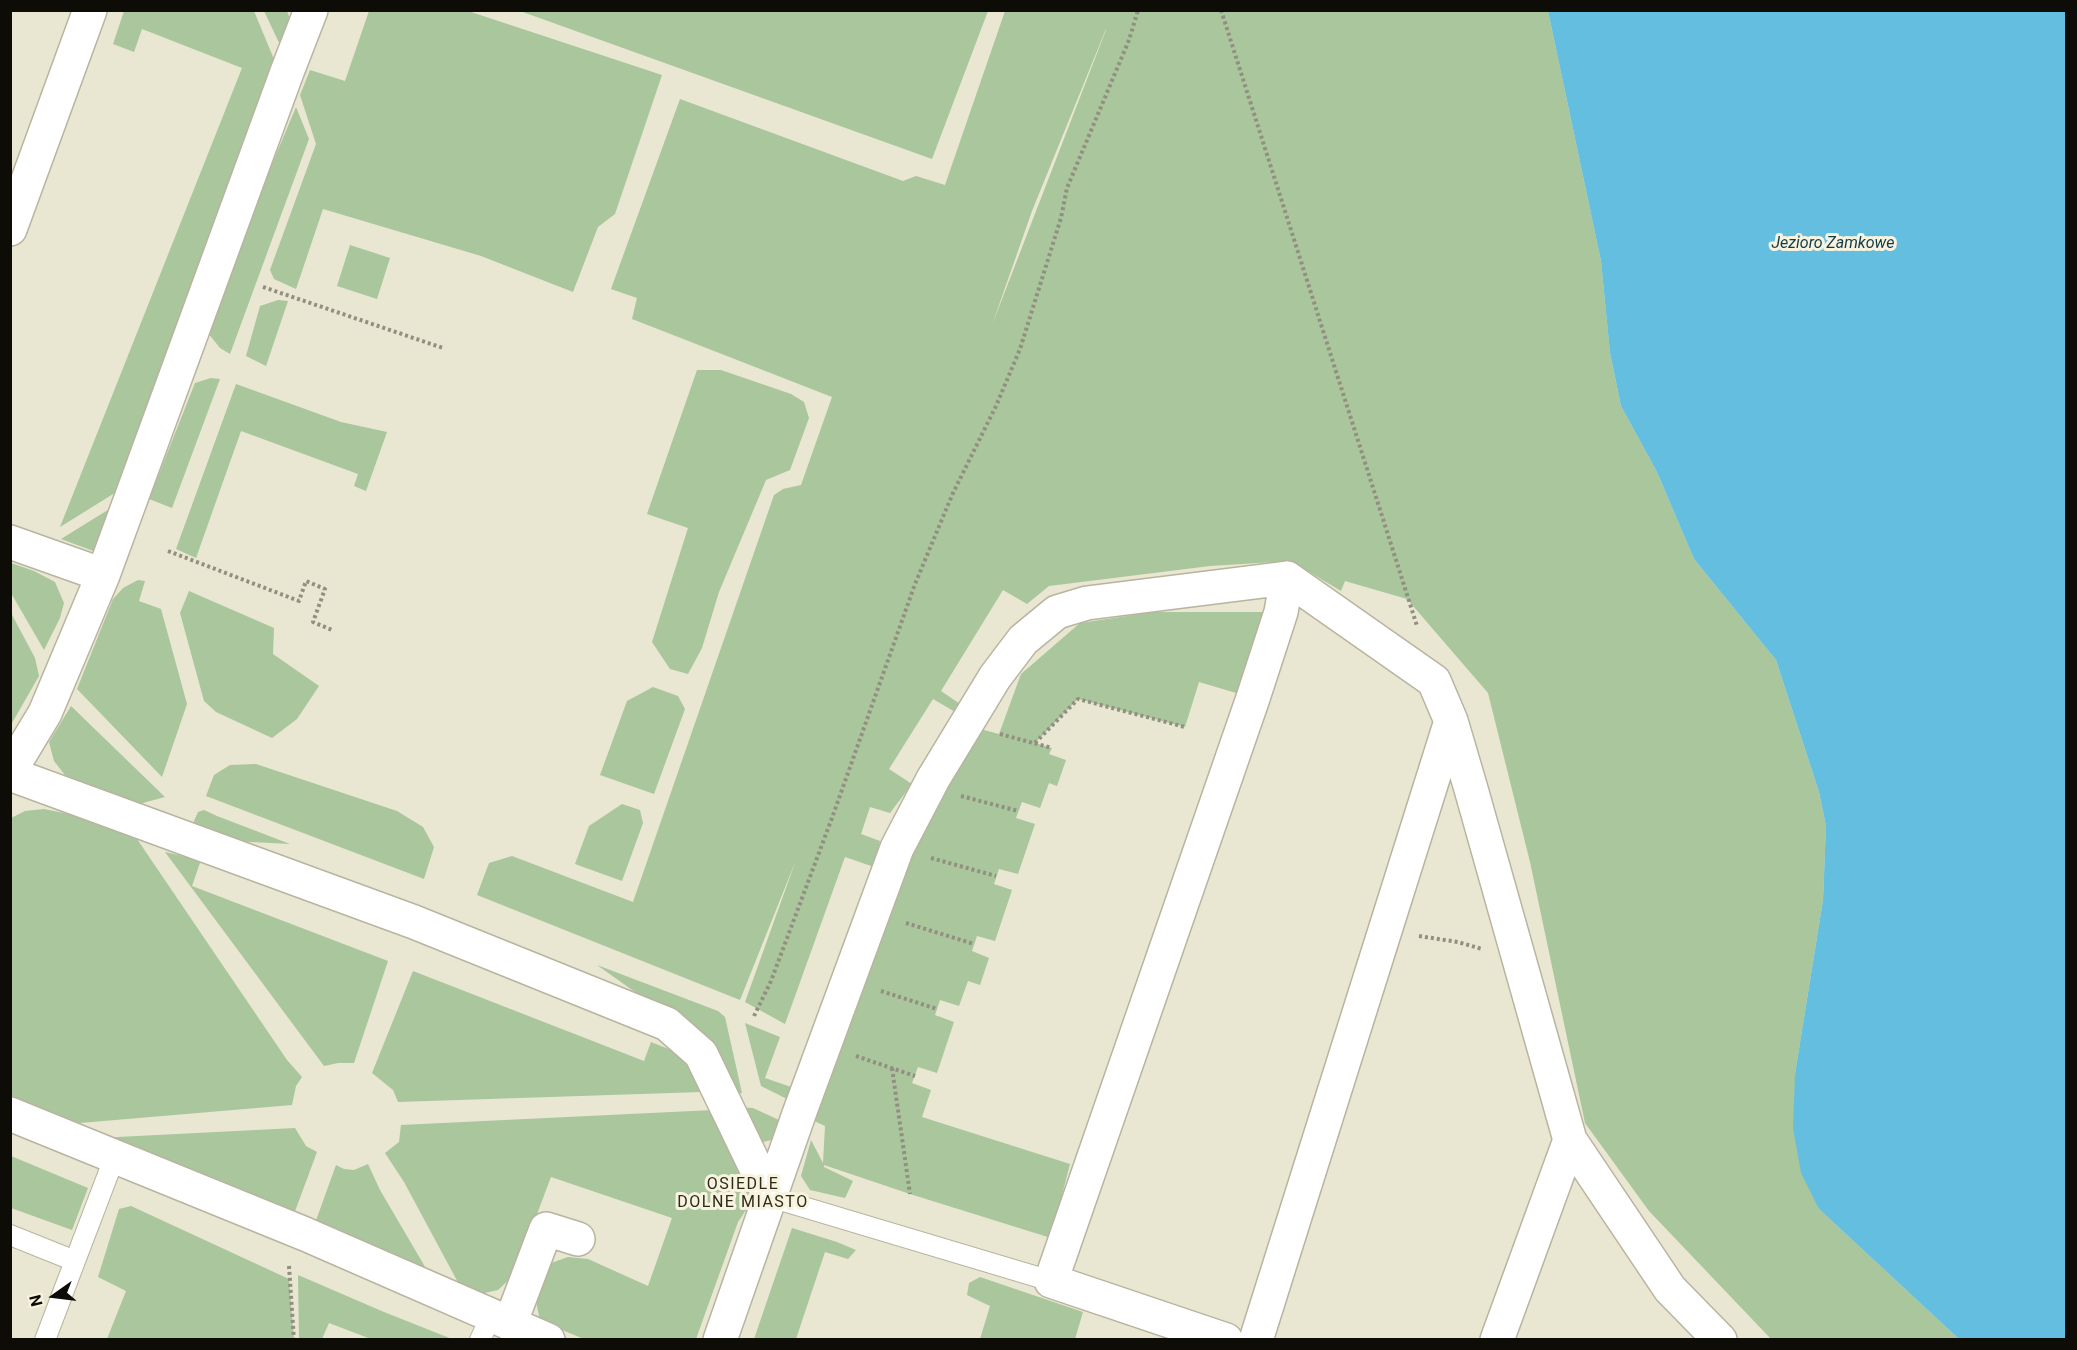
<!DOCTYPE html>
<style>
body{margin:0}
#map{position:relative;width:2077px;height:1350px;overflow:hidden;background:#e9e6d1;font-family:Roboto,sans-serif}
canvas{display:block}
.frame{position:absolute;inset:0;border:12px solid #0d0c06;pointer-events:none}
.north{position:absolute;left:24px;top:1266px;width:60px;height:60px;-webkit-text-stroke:4px #f7f3de;paint-order:stroke;rotate:256deg;font-size:16px;font-weight:700;line-height:24px;text-align:center;color:#0d0c06}
.north::after{content:'';display:block;margin:auto;width:21px;height:27px;background:#0d0c06;clip-path:polygon(50% 0,100% 100%,50% 72%,0 100%)}
</style>
<div id="map">
<canvas width="2077" height="1350"></canvas>
<div class="frame"></div>
<div class="north">N</div>
</div>
<script>
const ctx = document.querySelector('canvas').getContext('2d');
ctx.lineJoin = 'round';
function fill(path, color) { ctx.fillStyle = color; ctx.fill(path, 'evenodd'); }
const toPath = rows => new Path2D(rows.map(r => 'M' + r).join(''));
function trace(path, color, width, dash) { ctx.strokeStyle = color; ctx.lineWidth = width; ctx.lineCap = dash ? 'butt' : 'round'; ctx.setLineDash(dash || []); ctx.stroke(path); }
function write(font, color, halo, rows, align = 'center') {
  ctx.font = font + ' Roboto,sans-serif'; ctx.lineWidth = 6; ctx.setLineDash([]); ctx.textBaseline = 'middle'; ctx.strokeStyle = halo; ctx.fillStyle = color; for (const [text, x, y, turn = 0] of rows) {
    ctx.save(); ctx.translate(x, y); ctx.rotate((+turn || 0) * Math.PI / 180); ctx.textAlign = isNaN(turn) ? turn : align; if (halo) ctx.strokeText(text, 0, 0); ctx.fillText(text, 0, 0); ctx.restore();
  }
}
const green = toPath([
 [124,11,254,11,278,69,118,491,60,527,242,68,142,29,134,52,113,44],
 [264,11,287,11,291,22,283,51],
 [369,11,468,11,662,75,615,214,598,227,573,292,481,256,323,209,296,289,274,279,270,270,316,144,300,95,310,70,345,81],
 [520,11,988,11,932,159],
 [1005,11,1548,11,1601,261,1610,353,1621,406,1657,472,1694,559,1776,660,1819,792,1826,826,1823,900,1795,1074,1819,1209,1959,1339,1771,1339,1649,1211,1585,1123,1530,862,1488,693,1407,599,1345,581,1341,591,1291,561,1210,566,1049,586,1027,604,1003,590,941,691,963,706,957,713,933,699,889,769,912,784,890,813,870,807,861,834,880,841,874,867,845,857,785,1024,745,1002,796,860,740,1000,477,895,489,863,512,856,633,902,774,495,783,489,801,485,832,397,632,319,637,298,611,289,680,99,903,181,916,176,945,185],
 [1106,29,1106,30,992,325,1032,211],
 [296,107,309,139,230,354,220,348,208,333,262,188],
 [350,245,390,258,377,299,337,286],
 [278,300,288,301,266,366,246,356,260,306],
 [697,370,721,370,791,394,804,402,809,418,790,470,766,480,719,592,702,648,688,674,670,669,652,642,688,528,647,514],
 [211,378,220,379,172,508,149,499,195,383],
 [236,384,341,422,387,432,366,491,354,486,358,474,241,431,196,558,176,549],
 [111,508,96,552,61,539],
 [11,563,34,571,55,582,64,603,60,618,44,650,11,593],
 [138,580,145,581,139,601,161,609,187,704,162,777,77,689,113,599,123,588],
 [189,591,274,628,273,654,319,686,297,719,272,738,216,712,204,701,180,613],
 [1154,612,1281,612,1253,698,1199,682,1185,727,1078,699,1035,743,1052,748,1049,754,1066,760,1057,786,1049,783,1040,808,1022,802,1016,818,1035,824,1018,874,999,869,994,884,1012,890,995,941,977,936,972,951,989,958,980,985,968,981,959,1006,940,1000,935,1015,954,1022,937,1073,918,1067,912,1083,931,1090,922,1117,1070,1164,1051,1238,910,1194,824,1165,824,1167,853,1181,845,1198,810,1190,801,1176,811,1140,823,1163,825,1126,799,1114,965,725,999,734,1021,674,1080,623],
 [11,613,35,658,39,676,12,723],
 [653,687,678,696,685,709,654,794,600,775,627,701],
 [71,706,165,797,139,804,68,779,54,761,49,742],
 [256,764,397,811,423,827,434,847,424,879,206,796,214,775,230,765],
 [622,804,640,810,643,823,622,881,575,864,589,826],
 [44,809,69,814,122,831,137,839,287,1060,302,1077,296,1086,292,1105,68,1124,11,1099,11,818,25,811],
 [204,810,217,816,290,844,232,841,195,826,194,821,198,812],
 [165,852,201,860,192,886,388,961,354,1063,338,1063,324,1066],
 [597,965,718,1011,725,1017,742,1093,728,1094,697,1036],
 [413,971,644,1061,651,1042,671,1050,689,1065,701,1092,398,1102,393,1090,372,1073],
 [745,1023,780,1037,765,1078,794,1088,789,1100,761,1086],
 [734,1107,753,1108,779,1120,771,1140,751,1145],
 [713,1110,737,1161,748,1193,748,1207,738,1222,696,1339,584,1339,540,1321,537,1306,535,1290,538,1276,551,1263,568,1257,588,1259,648,1286,672,1218,551,1177,514,1275,498,1290,480,1294,461,1288,404,1182,385,1153,399,1142,401,1125],
 [295,1128,306,1146,317,1152,294,1214,98,1138],
 [11,1156,88,1188,72,1230,11,1208],
 [368,1164,380,1190,431,1277,314,1226,336,1165,344,1169,354,1170],
 [131,1206,289,1279,294,1339,107,1339,126,1291,98,1277,119,1209],
 [792,1228,837,1242,856,1250,848,1259,825,1252,796,1339,754,1339],
 [298,1275,384,1312,452,1339,371,1339,329,1323,322,1339,299,1339],
 [980,1277,1083,1312,1075,1339,980,1339,990,1306,967,1295,969,1283]
]);
const water = toPath([
 [1548,11,2066,11,2066,1339,1959,1339,1819,1209,1801,1173,1793,1128,1795,1074,1823,900,1826,826,1819,792,1776,660,1694,559,1657,472,1621,406,1610,353,1601,261]
]);
const path = toPath([
 [1221,10,1417,626],
 [263,287,443,348],
 [168,551,299,601,306,581,325,589,313,622,332,630],
 [1000,734,1052,748],
 [1035,743,1078,699,1185,727],
 [961,796,1018,811],
 [931,858,996,876],
 [906,923,974,944],
 [1419,936,1458,942,1482,949],
 [881,991,937,1009],
 [754,1016,771,981,832,818,915,584,953,493,996,406,1020,349,1061,218,1067,188,1129,40,1138,10],
 [856,1056,915,1076],
 [892,1068,910,1194],
 [289,1266,294,1340]
]);
const lane = toPath([
 [770,1197,1051,1281],
 [10,1235,75,1261,115,1156],
 [45,1340,75,1261],
 [480,1340,491,1316]
]);
const street = toPath([
 [10,229,90,10],
 [10,542,103,575],
 [10,771,45,713,103,575,287,72,311,10],
 [10,774,414,922,667,1024,701,1054,770,1197],
 [10,1114,305,1234,548,1340],
 [510,1324,546,1229,578,1239],
 [720,1340,799,1114,897,848,933,779,995,677,1023,640,1057,612,1087,603,1287,578,1434,681,1451,721,1471,789,1570,1140,1670,1289,1720,1340],
 [1226,1340,1051,1281,1253,698,1281,612,1287,578],
 [1256,1340,1451,721],
 [1497,1340,1570,1140]
]);
const waterNames = [
 ["Jezioro Zamkowe",1833,244]
];
const neighbourhoodNames = [
 ["OSIEDLE",743,1185],
 ["DOLNE MIASTO",743,1203]
];
fill(green, '#a9c69d');
fill(water, '#64bee0');
trace(lane, '#b8b4a0', 22);
trace(street, '#b8b4a0', 36);
trace(path, '#928f80', 4, [3, 3]);
trace(lane, '#fff', 20);
trace(street, '#fff', 33);
write('italic 16px', '#123b4a', '#f7f3de', waterNames);
ctx.letterSpacing = '1.5px';
write('16px', '#2d2a1a', '#f7f3de', neighbourhoodNames);
ctx.letterSpacing = '0px';
</script>
